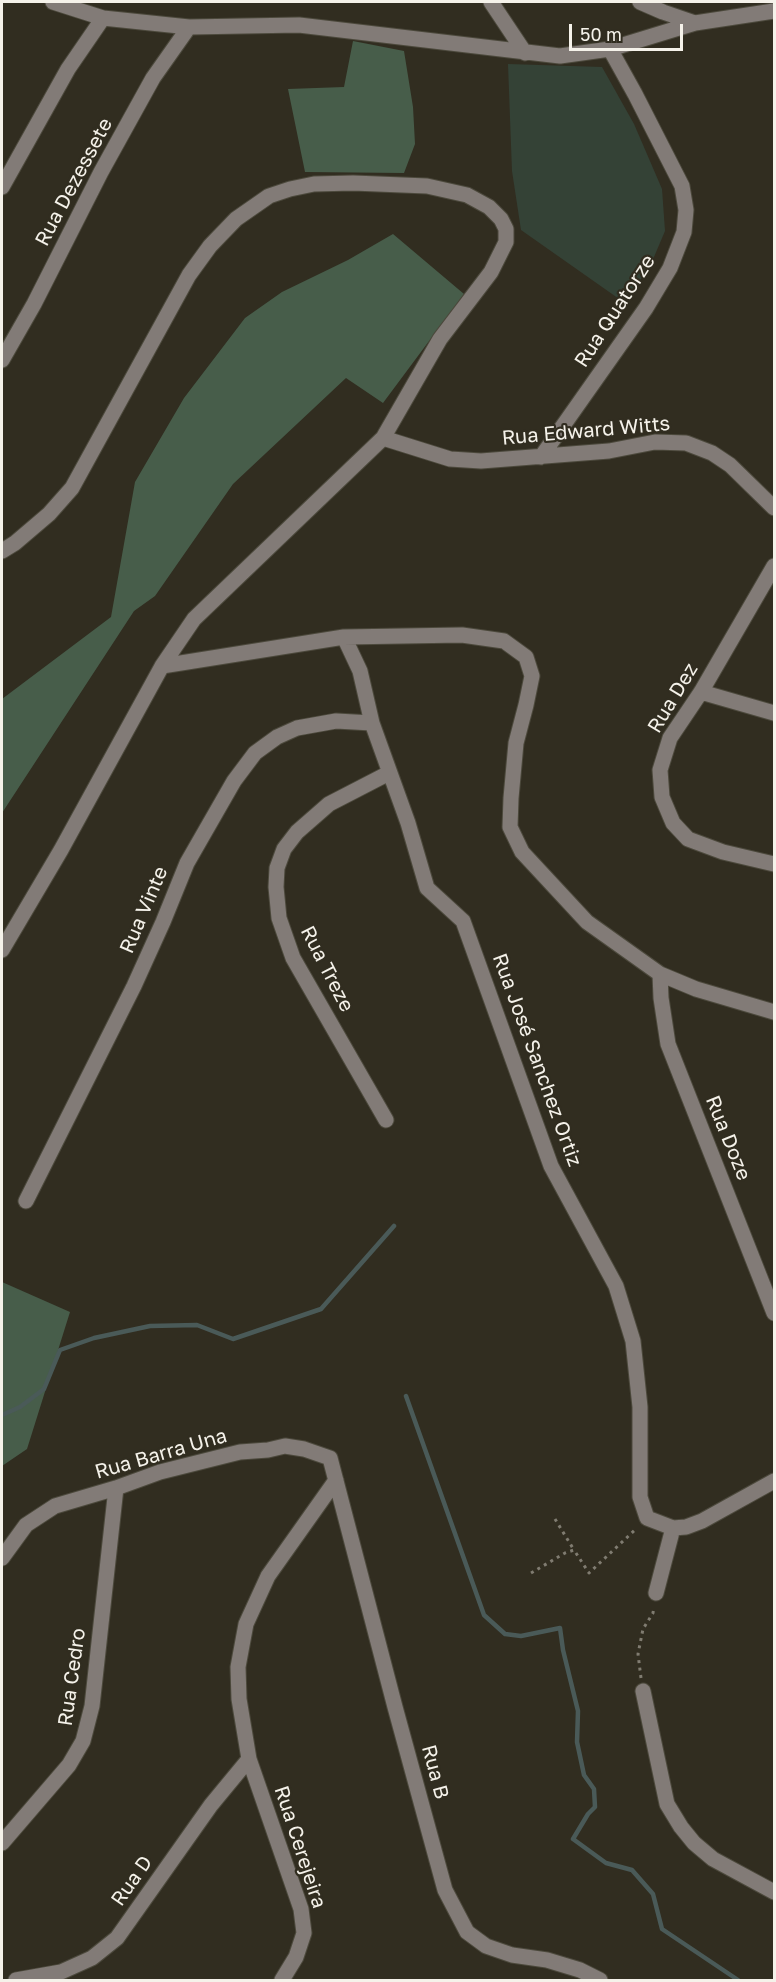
<!DOCTYPE html>
<meta charset="utf-8">
<style>
body{margin:0}
#map{position:relative;width:776px;height:1982px;overflow:hidden;background:#312d20;font-family:"Golos Text",sans-serif}
canvas{display:block}
.frame{position:absolute;inset:0;border:3px solid #f5f2ea;pointer-events:none}
.scale{position:absolute;left:569px;top:24px;width:114px;height:27px;box-sizing:border-box;border:3px solid #f5f2ea;border-top:0;padding-left:8px;font-size:18px;line-height:21px;white-space:nowrap;color:#f5f2ea;-webkit-text-stroke:4px #312d20;paint-order:stroke}
</style>
<div id="map">
<canvas width="776" height="1982"></canvas>
<div class="frame"></div>
<div class="scale">50 m</div>
</div>
<script>
const ctx = document.querySelector('canvas').getContext('2d');
ctx.lineJoin = 'round';
function fill(path, color) { ctx.fillStyle = color; ctx.fill(path, 'evenodd'); }
const toPath = rows => new Path2D(rows.map(r => 'M' + r).join(''));
function trace(path, color, width, dash) { ctx.strokeStyle = color; ctx.lineWidth = width; ctx.lineCap = dash ? 'butt' : 'round'; ctx.setLineDash(dash || []); ctx.stroke(path); }
function write(font, color, halo, rows, align = 'center') {
  ctx.font = font + ' "Golos Text",sans-serif'; ctx.lineWidth = 4.5; ctx.setLineDash([]); ctx.textBaseline = 'middle'; ctx.strokeStyle = halo; ctx.fillStyle = color; for (const [text, x, y, turn = 0] of rows) {
    ctx.save(); ctx.translate(x, y); ctx.rotate((+turn || 0) * Math.PI / 180); ctx.textAlign = isNaN(turn) ? turn : align; if (halo) ctx.strokeText(text, 0, 0); ctx.fillText(text, 0, 0); ctx.restore();
  }
}
const green = toPath([
 [508,64,602,67,634,124,662,189,665,231,648,271,622,301,521,230,512,171]
]);
const forest = toPath([
 [353,41,404,51,413,107,415,144,404,173,305,172,288,89,344,87],
 [393,234,464,294,383,403,346,378,233,484,155,596,134,611,2,813,2,699,111,617,135,482,184,398,245,318,282,292,348,260],
 [2,1282,70,1312,27,1449,2,1466]
]);
const stream = toPath([
 [406,1396,484,1615,505,1634,521,1636,560,1628,563,1650,578,1711,577,1742,584,1775,594,1789,595,1807,588,1814,573,1839,606,1863,632,1870,653,1894,662,1929,738,1980],
 [2,1415,20,1407,44,1389,60,1350,94,1338,150,1326,197,1325,233,1339,321,1309,394,1226]
]);
const path = toPath([
 [555,1519,574,1550],
 [531,1573,565,1553,574,1550,589,1573,637,1528],
 [641,1678,638,1654,643,1629,653,1613,654,1607]
]);
const minor = toPath([
 [53,2,103,18,189,27,299,25,560,56,610,49,695,23,774,11],
 [491,2,525,53],
 [640,2,663,12,695,23],
 [2,187,68,69,103,18],
 [2,360,34,304,101,172,153,78,189,27],
 [383,438,450,459,481,461,609,451,655,442,686,443,712,453,730,465,774,508],
 [541,457,646,308,670,268,684,232,686,210,682,186,635,94,610,49],
 [2,551,15,543,49,514,72,488,189,275,210,246,236,219,269,196,290,189,314,184,353,183,427,186,467,195,489,207,501,219,506,229,506,242,491,272,440,339,383,438,194,619,162,666,61,850,2,950],
 [774,566,701,692,670,738,660,770,662,797,673,823,688,839,723,852,774,864],
 [344,637,360,671,372,723,408,823,427,888,463,921,551,1166,616,1286,633,1341,640,1407,640,1497,647,1518,673,1528,686,1527,702,1521,774,1481],
 [162,666,344,637,462,635,504,641,526,657,532,676,526,705,516,743,511,798,510,827,522,852,587,922,660,974,696,989,774,1012],
 [701,692,774,713],
 [660,974,661,998,668,1044,774,1313],
 [386,1120,293,958,279,918,276,887,277,868,284,849,297,832,329,804,389,773],
 [26,1201,134,986,163,922,187,863,234,781,255,753,277,737,297,728,336,721,372,723],
 [2,1558,26,1525,55,1506,116,1488,160,1472,240,1452,268,1450,285,1446,304,1449,330,1458,395,1707,445,1890,467,1932,486,1946,512,1955,547,1960,580,1970,600,1980],
 [656,1593,673,1528],
 [643,1691,667,1804,681,1827,694,1843,713,1859,774,1892],
 [2,1843,69,1765,83,1741,92,1706,116,1488],
 [16,1980,61,1972,92,1958,117,1938,211,1805,249,1759],
 [282,1980,296,1957,304,1933,301,1909,249,1759,239,1699,238,1667,246,1624,268,1576,336,1480]
]);
const streetNames = [
 ["Rua Dezessete",74,182,-62],
 ["Rua Quatorze",615,311,-57],
 ["Rua Edward Witts",586,431,-5],
 ["Rua Dez",673,698,-59],
 ["Rua Vinte",144,910,-67],
 ["Rua Treze",327,969,63],
 ["Rua José Sanchez Ortiz",537,1060,70],
 ["Rua Doze",728,1138,68],
 ["Rua Barra Una",161,1454,-16],
 ["Rua Cedro",72,1677,-82],
 ["Rua B",435,1772,75],
 ["Rua Cerejeira",300,1847,72],
 ["Rua D",132,1881,-55]
];
fill(green, '#344236');
fill(forest, '#475d4a');
trace(stream, '#4a5a58', 4.5);
trace(minor, '#4c493c', 17);
trace(path, '#807c71', 3, [3, 4.5]);
trace(minor, '#827b77', 15);
write('20px', '#f5f2ea', '#312d20', streetNames);
</script>
